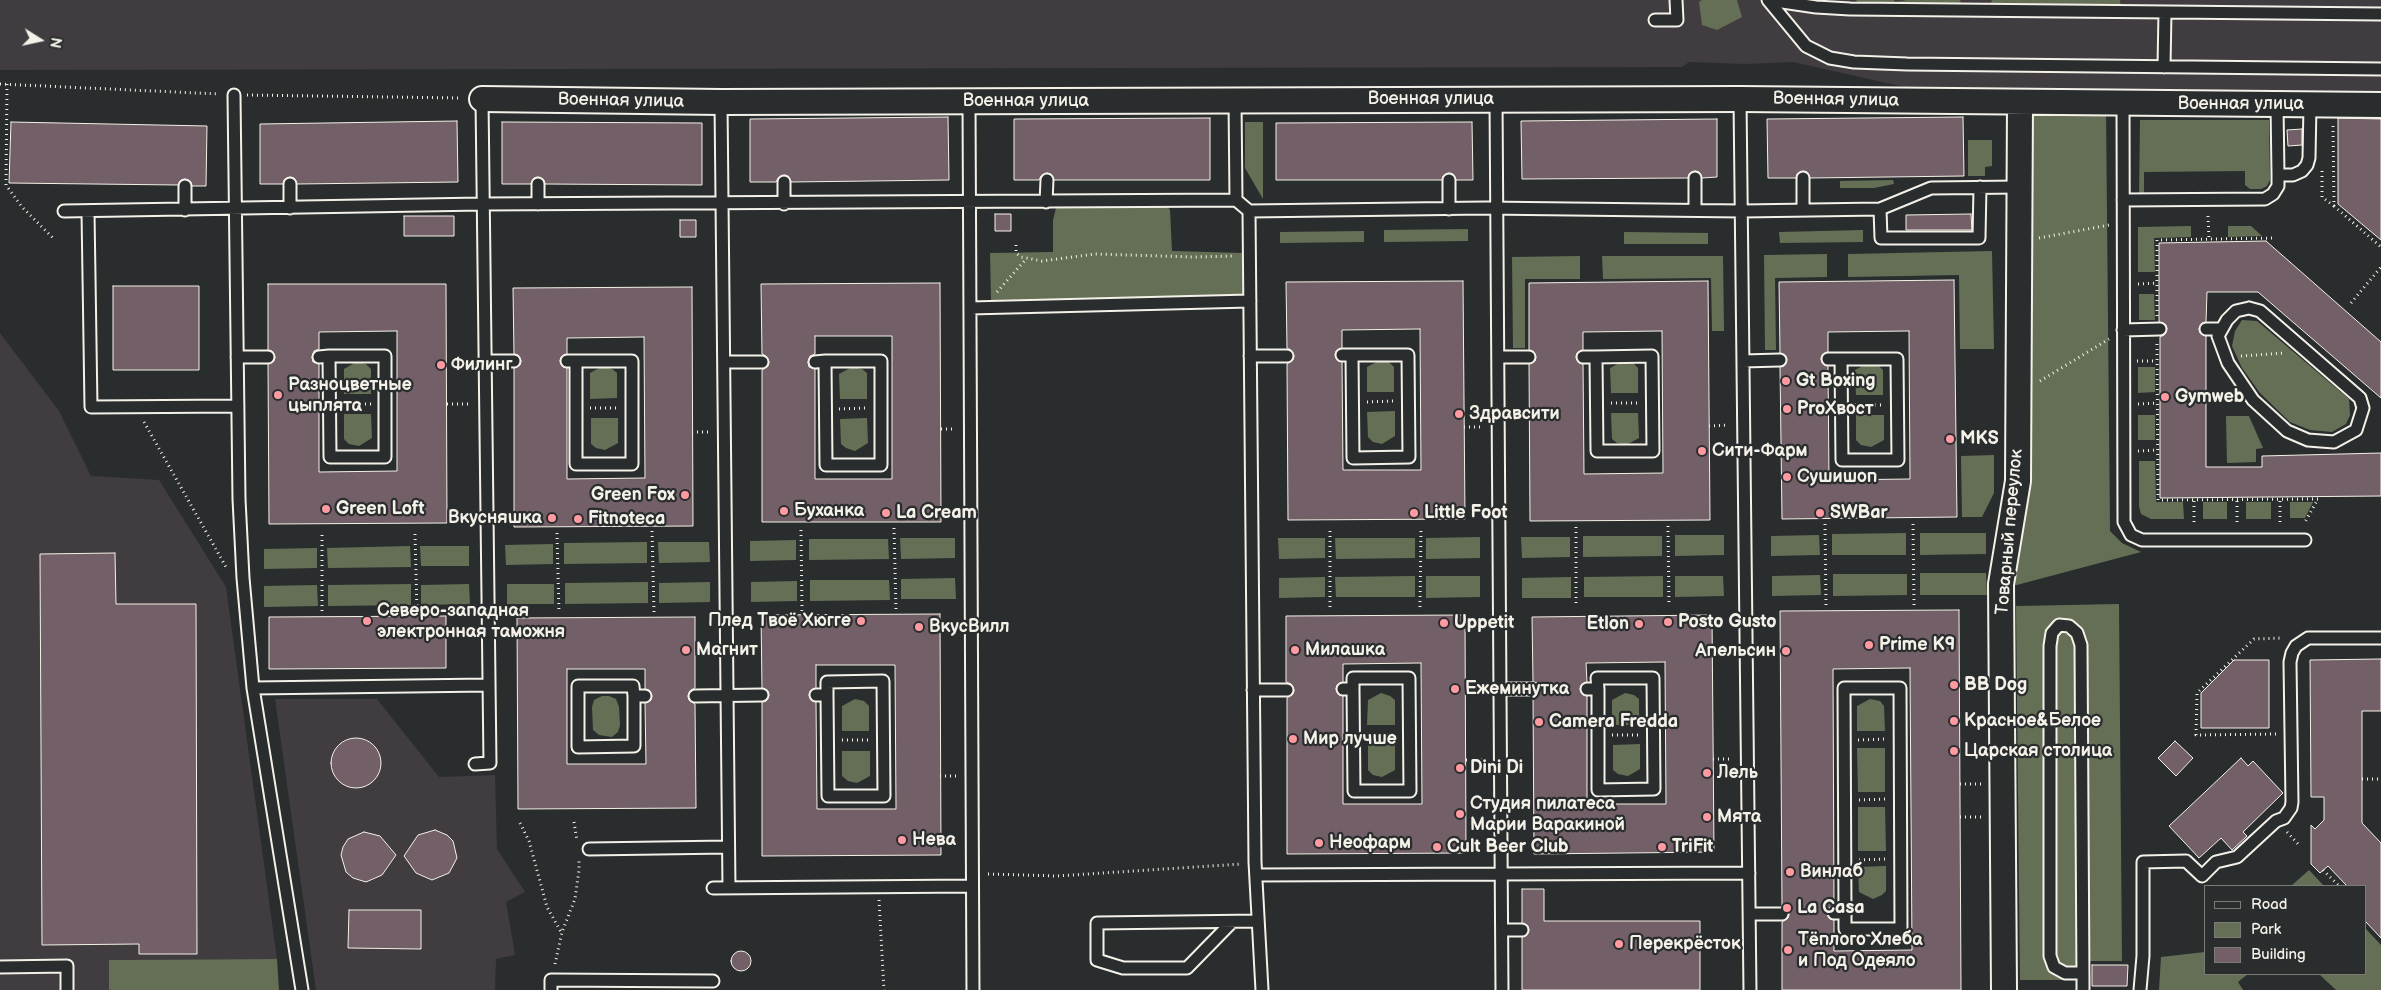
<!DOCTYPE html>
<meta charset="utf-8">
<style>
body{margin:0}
#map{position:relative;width:2381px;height:990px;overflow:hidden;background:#2a2d2e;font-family:"Balsamiq Sans",sans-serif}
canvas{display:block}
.legend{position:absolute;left:2204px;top:885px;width:162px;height:90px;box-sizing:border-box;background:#2a2d2e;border:1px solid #7b7b78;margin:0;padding:6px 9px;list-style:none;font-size:15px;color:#f4f1e8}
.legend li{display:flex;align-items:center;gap:10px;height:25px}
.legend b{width:25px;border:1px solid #7b7b78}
.north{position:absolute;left:15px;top:15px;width:50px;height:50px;-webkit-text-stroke:4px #2a2d2e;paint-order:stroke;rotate:100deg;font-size:14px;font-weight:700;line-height:20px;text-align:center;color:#f4f1e8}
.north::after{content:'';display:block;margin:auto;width:18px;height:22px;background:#f4f1e8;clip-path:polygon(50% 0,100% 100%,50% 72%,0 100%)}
</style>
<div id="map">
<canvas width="2381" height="990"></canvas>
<ul class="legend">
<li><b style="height:6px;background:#2a2d2e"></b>Road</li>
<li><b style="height:14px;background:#656f55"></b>Park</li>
<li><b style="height:14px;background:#725f67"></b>Building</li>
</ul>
<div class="north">N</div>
</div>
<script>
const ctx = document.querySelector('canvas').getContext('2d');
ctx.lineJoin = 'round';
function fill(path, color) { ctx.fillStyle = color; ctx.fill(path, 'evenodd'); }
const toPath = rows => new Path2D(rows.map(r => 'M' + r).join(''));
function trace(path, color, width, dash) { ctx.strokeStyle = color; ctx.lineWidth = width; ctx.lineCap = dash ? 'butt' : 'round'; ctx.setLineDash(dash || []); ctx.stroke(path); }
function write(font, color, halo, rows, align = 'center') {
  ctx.font = font + ' "Balsamiq Sans",sans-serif'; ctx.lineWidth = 4.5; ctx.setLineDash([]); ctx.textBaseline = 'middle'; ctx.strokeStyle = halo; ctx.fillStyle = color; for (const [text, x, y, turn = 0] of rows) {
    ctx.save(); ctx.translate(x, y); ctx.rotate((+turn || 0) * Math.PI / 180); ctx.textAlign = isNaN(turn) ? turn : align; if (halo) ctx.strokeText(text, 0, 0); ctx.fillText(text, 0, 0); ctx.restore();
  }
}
const built = toPath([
 [0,0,2381,0,2381,93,1909,88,1793,62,1745,64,1689,62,1682,67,0,70],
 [0,333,59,411,91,476,159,480,226,587,277,959,109,960,109,990,0,990],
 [275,699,377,699,439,777,495,775,497,849,525,892,506,902,515,955,496,959,495,990,316,990]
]);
const green = toPath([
 [1702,0,1737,0,1742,17,1717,30,1702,25,1699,2],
 [1856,0,1894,0,1895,2,1907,0,1960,0,1962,7,1990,6,1992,0,2120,0,2121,7,1891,15,1861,9],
 [2033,109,2106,109,2110,531,2122,543,2141,552,2013,586,2028,494],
 [2140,120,2269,120,2270,180,2267,186,2261,189,2250,189,2245,185,2245,171,2144,172,2144,193,2139,197],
 [1245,122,1263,122,1263,199,1245,168],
 [1968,140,1992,140,1992,166,1985,167,1985,176,1968,176],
 [1893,180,1894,184,1874,188,1840,188,1840,181],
 [1167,205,1170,210,1172,251,1243,253,1244,293,1242,296,991,302,990,253,1053,252,1053,220,1056,208],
 [2191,226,2191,237,2154,238,2155,272,2138,272,2138,227],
 [2228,226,2251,226,2262,236,2228,237],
 [1468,229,1468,241,1384,242,1384,230],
 [1863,230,1863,242,1780,243,1779,232],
 [1364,231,1364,242,1280,243,1280,232],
 [1624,232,1708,233,1708,244,1624,244],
 [1992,251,1994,349,1960,349,1959,275,1848,277,1848,254],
 [1827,254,1827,277,1775,278,1776,350,1765,350,1764,255],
 [1580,256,1580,279,1525,279,1525,348,1513,348,1512,257],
 [1723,256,1724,331,1712,331,1711,278,1603,279,1602,256],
 [2139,294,2154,294,2155,320,2139,320],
 [2242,320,2257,321,2349,399,2350,415,2346,424,2332,432,2310,430,2290,422,2260,393,2242,368,2232,346,2235,331],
 [1380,360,1389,362,1394,367,1394,392,1367,392,1367,367],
 [1623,361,1633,363,1638,368,1638,393,1611,393,1610,368],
 [356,362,366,364,371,369,371,394,344,394,344,369],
 [1868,363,1878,365,1883,370,1883,395,1856,395,1855,370],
 [603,366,612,369,617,373,617,398,590,399,590,373],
 [852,367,862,369,867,373,867,399,840,399,839,374],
 [2138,367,2155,367,2155,392,2138,393],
 [1395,411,1395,436,1382,444,1373,442,1368,437,1367,412],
 [1611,413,1638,413,1639,438,1626,445,1617,443,1612,439],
 [344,414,371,414,372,438,359,446,349,444,344,439],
 [1856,415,1884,415,1884,440,1871,447,1861,445,1856,440],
 [2138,415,2155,415,2155,440,2138,440],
 [2226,416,2249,416,2263,448,2256,449,2256,462,2227,463],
 [591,418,618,418,618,443,605,450,596,448,591,444],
 [867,418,868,443,855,451,846,448,841,444,840,419],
 [1994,455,1994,493,1982,517,1962,517,1961,456],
 [2139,461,2155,461,2156,502,2183,502,2184,519,2151,519,2141,514,2139,506],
 [2203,502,2227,502,2227,519,2203,519],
 [2246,502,2271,502,2271,519,2246,519],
 [2290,502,2313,502,2305,518,2290,518],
 [1906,533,1906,555,1832,555,1832,534],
 [1920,533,1986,533,1986,554,1920,555],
 [1675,535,1724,535,1724,555,1675,556],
 [1819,535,1820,555,1771,556,1771,536],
 [1583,536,1662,536,1662,556,1583,557],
 [1480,537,1480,558,1426,559,1426,538],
 [1570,537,1570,557,1522,558,1521,537],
 [900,538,955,538,955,558,901,559],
 [1278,538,1325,538,1325,558,1279,559],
 [1335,538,1415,538,1415,558,1336,559],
 [809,539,888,539,889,559,809,560],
 [796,540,796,560,750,561,750,541],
 [647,542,647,563,564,564,564,543],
 [658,542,709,542,710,562,659,563],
 [553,544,553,564,506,565,505,545],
 [410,546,411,567,328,568,327,548],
 [420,546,469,546,469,566,421,566],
 [317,548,317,568,264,569,264,549],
 [1920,573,1986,573,1987,595,1920,595],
 [1833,574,1907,574,1907,595,1833,596],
 [1820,575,1821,595,1772,596,1772,576],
 [1415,576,1415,597,1336,597,1335,577],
 [1426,576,1480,576,1480,597,1426,598],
 [1663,576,1663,597,1584,597,1584,577],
 [1675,576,1723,576,1724,596,1675,597],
 [1325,577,1325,597,1279,598,1279,578],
 [1571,577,1571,598,1522,598,1522,578],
 [955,578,956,599,901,599,901,579],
 [810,580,889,580,890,600,810,601],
 [797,581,797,601,751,602,751,582],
 [648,582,648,603,565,604,565,583],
 [710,582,710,602,659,603,659,583],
 [411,584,411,605,328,606,328,585],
 [469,584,470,604,421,605,421,585],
 [507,584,554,584,554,604,507,604],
 [317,585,318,606,264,607,264,586],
 [2119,604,2122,961,2089,961,2089,980,2020,980,2016,606],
 [1381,693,1390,696,1395,700,1395,725,1367,725,1368,700],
 [1625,693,1634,695,1639,699,1639,725,1612,725,1612,700],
 [602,696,609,696,616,699,619,707,620,725,618,732,612,737,599,735,593,730,592,707,594,700],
 [855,699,864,701,869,706,869,731,842,731,842,706],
 [1870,699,1880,701,1884,706,1885,731,1857,731,1857,706],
 [1640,744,1640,769,1628,776,1618,774,1613,770,1613,745],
 [1368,745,1395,745,1395,770,1382,777,1373,775,1368,770],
 [1857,748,1885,748,1885,792,1858,792],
 [842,751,870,751,870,776,857,783,848,781,842,776],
 [1858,807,1885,807,1886,851,1858,851],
 [1886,866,1886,891,1882,895,1873,899,1859,892,1858,867],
 [2309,870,2324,886,2291,886],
 [2365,928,2381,945,2381,990,2336,990,2319,974,2365,974],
 [2205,952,2205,974,2248,974,2238,982,2243,990,2159,990,2161,957],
 [277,959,279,990,109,990,109,960]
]);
const building = toPath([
 [948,117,949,180,791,182,788,176,784,175,778,178,776,182,750,182,750,119,948,117],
 [1963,117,1964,176,1810,178,1807,172,1803,171,1797,174,1796,178,1768,178,1767,119,1963,117],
 [1210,118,1210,180,1054,180,1051,174,1047,173,1041,176,1039,180,1014,180,1014,119,1210,118],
 [2338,118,2381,119,2381,240,2338,204,2338,118],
 [1717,119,1717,177,1702,178,1699,172,1695,171,1689,174,1688,178,1522,179,1521,121,1717,119],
 [457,121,458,182,297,184,294,178,290,177,284,180,283,184,260,184,260,124,457,121],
 [11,122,207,126,206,186,192,186,191,182,185,179,181,180,178,185,9,183,11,122],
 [502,122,702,123,702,185,545,184,544,180,538,177,534,178,531,184,502,184,502,122],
 [1472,122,1473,180,1456,180,1453,174,1449,173,1443,176,1442,180,1276,180,1276,123,1472,122],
 [2302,129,2302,145,2288,146,2287,130,2302,129],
 [995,214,1011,214,1011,231,995,231,995,214],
 [1971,214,1972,230,1906,230,1906,215,1971,214],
 [404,216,454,216,454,236,404,236,404,216],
 [680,220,696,220,696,237,680,237,680,220],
 [2266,241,2381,342,2381,398,2258,292,2207,292,2206,322,2202,323,2199,329,2200,333,2206,336,2206,467,2262,467,2262,456,2381,453,2381,496,2160,498,2160,337,2164,335,2167,329,2166,325,2159,322,2159,243,2266,241],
 [1954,280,1957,517,1782,519,1780,367,1784,366,1787,360,1786,356,1780,353,1779,282,1954,280],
 [1909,331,1910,479,1829,480,1828,366,1824,365,1821,359,1822,355,1828,352,1828,332,1909,331],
 [1463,281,1465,519,1288,520,1287,364,1293,360,1294,356,1291,350,1287,348,1286,282,1463,281],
 [1420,329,1421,470,1343,470,1342,362,1338,361,1335,355,1336,351,1342,348,1342,330,1420,329],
 [1708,281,1710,520,1530,521,1529,364,1535,361,1536,357,1533,351,1529,350,1529,283,1708,281],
 [1662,331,1663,473,1584,474,1583,364,1579,363,1576,357,1577,353,1583,350,1583,332,1662,331],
 [940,283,941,522,762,522,762,370,768,366,769,362,766,356,762,354,761,284,940,283],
 [815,336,892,336,892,479,815,479,815,369,809,367,808,362,810,356,815,354,815,336],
 [268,284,446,284,447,523,269,524,268,364,274,361,275,357,272,351,268,350,268,284],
 [397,331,397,471,319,472,319,364,313,362,312,357,314,351,319,349,319,332,397,331],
 [113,286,199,286,199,370,113,370,113,286],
 [692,287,693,526,514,527,514,368,520,365,521,361,518,355,514,354,513,288,692,287],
 [644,337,645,478,567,479,567,368,563,367,560,361,561,357,567,354,567,338,644,337],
 [115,553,116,604,196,604,197,954,139,954,139,944,42,945,40,554,115,553],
 [1959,610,1961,990,1782,990,1782,922,1788,918,1789,914,1786,908,1782,906,1780,611,1959,610],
 [1910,668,1912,950,1834,951,1834,920,1830,919,1827,913,1828,909,1834,906,1833,669,1910,668],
 [940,614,941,855,762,856,762,702,766,701,769,695,768,691,762,688,761,615,940,614],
 [816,665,895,665,896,809,817,809,816,702,812,701,809,695,810,691,816,688,816,665],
 [1465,615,1466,853,1287,854,1287,698,1293,694,1294,690,1291,684,1286,682,1286,616,1465,615],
 [1421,663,1422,804,1343,804,1343,696,1339,695,1336,689,1337,685,1343,682,1343,664,1421,663],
 [1712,615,1714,852,1534,854,1533,696,1539,693,1540,689,1537,683,1533,682,1532,617,1712,615],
 [1665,662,1666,804,1587,804,1587,696,1583,695,1580,689,1581,685,1587,682,1586,663,1665,662],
 [446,616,446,668,269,669,269,617,446,616],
 [695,617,695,688,691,690,688,696,689,700,695,704,696,808,518,809,517,618,695,617],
 [567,669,645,669,645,689,649,690,652,696,651,700,645,703,646,764,567,764,567,669],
 [2381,659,2381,711,2362,711,2362,823,2381,843,2381,938,2365,921,2365,886,2347,886,2328,866,2320,873,2311,864,2311,825,2315,829,2324,820,2324,797,2311,797,2310,660,2381,659],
 [2234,660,2269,660,2269,728,2201,728,2201,693,2234,660],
 '331 763a25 25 0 1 1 50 0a25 25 0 1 1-50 0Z',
 [2175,741,2193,758,2176,776,2158,758,2175,741],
 [2241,758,2248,766,2253,761,2283,793,2243,832,2247,836,2232,850,2221,838,2199,858,2169,826,2241,758],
 [435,830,447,835,453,841,457,858,449,873,432,880,416,873,404,856,418,835,435,830],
 [364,832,380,836,396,855,382,875,366,882,353,878,346,872,341,855,343,847,348,839,364,832],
 [1522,889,1544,889,1544,921,1700,921,1700,990,1522,990,1522,937,1526,936,1529,930,1528,926,1522,923,1522,889],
 [349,910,421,910,421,949,348,948,349,910],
 '731 961a10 10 0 1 1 20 0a10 10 0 1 1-20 0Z',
 [2092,965,2128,965,2127,986,2092,986,2092,965]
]);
const path = toPath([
 [0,84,219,94],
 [7,84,6,185,22,207,55,240],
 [247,95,461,98],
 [2333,126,2334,206,2381,247],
 [2322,171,2322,197,2334,206],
 [2208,216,2209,239],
 [2039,238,2109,225],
 [1016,245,1016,253,1021,257,1042,261,1095,254,1194,257,1235,256],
 [2138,284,2157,283],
 [997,292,1026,259],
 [2351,303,2381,267],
 [2157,316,2157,240,2276,238],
 [2157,344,2158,500,2318,499,2305,522],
 [2241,356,2284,353],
 [2137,361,2157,361],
 [2040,381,2109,339],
 [1367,402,1393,401],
 [1611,403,1637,403],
 [345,404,371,404],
 [447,404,471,404],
 [2138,404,2157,403],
 [1855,405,1882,405],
 [590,408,616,408],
 [839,409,866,408],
 [144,422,226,567],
 [1709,426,1728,425],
 [1464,427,1484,427],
 [941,429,955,429],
 [692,432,710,432],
 [2138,451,2158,450],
 [2194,522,2194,500],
 [2237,522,2237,500],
 [2280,522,2280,499],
 [1825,524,1826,606],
 [1913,524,1914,605],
 [1668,526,1669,606],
 [1576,527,1576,606],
 [894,528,896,610],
 [801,530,802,611],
 [652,531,654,612],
 [557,533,559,612],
 [415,534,417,612],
 [322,535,322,613],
 [1330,607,1330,527],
 [1420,607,1421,527],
 [2276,734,2196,735,2197,693,2254,639,2282,638],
 [1367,735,1396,735],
 [1612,735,1638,735],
 [842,740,868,740],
 [1858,740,1885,739],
 [1713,759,1731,759],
 [1466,760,1485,760],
 [940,776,957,776],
 [2362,779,2381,779],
 [1960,784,1982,784],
 [1859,800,1885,799],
 [1960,817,1982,817],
 [574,822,577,841],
 [520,823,529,841,547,907,561,932],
 [2287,832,2299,845],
 [1859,860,1885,859],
 [2323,870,2339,886],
 [988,874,1057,876,1241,864],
 [879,900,884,990],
 [555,964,562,932,575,899,579,870,579,859]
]);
const service = toPath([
 [1768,0,1806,46,1830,58,1854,62,1907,64,2381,69],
 [1769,0,1816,7,1850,9,2381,14],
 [1655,20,1677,20,1676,0],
 [2164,67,2165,12],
 [234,95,239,499,243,578,253,688,302,990],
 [1496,99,1502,990],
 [1740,99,1750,990],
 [1235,100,1236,200,1249,211,1485,208,1742,211,1880,209,1931,188,2019,187],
 [969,101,973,990],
 [721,102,729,887],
 [2123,104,2124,522,2131,535,2142,540,2305,540],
 [2277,105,2278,175],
 [1449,180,1449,209],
 [784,182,784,204],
 [290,184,290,208],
 [538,184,538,204],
 [185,186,185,210],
 [2123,200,2265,199,2273,194,2278,186,2278,175,2293,175,2302,171,2307,165,2309,158,2310,105],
 [1046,202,1047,180],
 [1880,209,1881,238,1979,238,1980,187],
 [1695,210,1695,178],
 [1803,210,1803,178],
 [64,211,482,204,1236,200],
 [1249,211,1255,862,1262,990],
 [88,212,91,407,238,406],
 [970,308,1250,301],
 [2249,308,2260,311,2360,398,2363,408,2356,430,2334,442,2308,440,2287,431,2253,400,2228,363,2218,336,2227,320,2236,311,2249,308],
 [2206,329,2221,329],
 [2123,330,2160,329],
 [1342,355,1352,355,1353,458,1409,457,1408,355,1352,355],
 [1250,356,1287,356],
 [237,357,268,357],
 [319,357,329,356,330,457,385,457,385,356,329,356],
 [1498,357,1529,357],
 [1583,357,1596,357,1597,451,1653,451,1652,356,1596,357],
 [1828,359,1841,359,1842,460,1898,460,1897,359,1841,359],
 [484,361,514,361],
 [567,361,576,361,576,464,632,464,632,361,576,361],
 [1743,361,1780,360],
 [724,362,762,362],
 [815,362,825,361,826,465,881,465,881,361,825,361],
 [253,688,488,685],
 [1343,689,1353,689,1354,791,1410,791,1409,678,1353,678,1353,689],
 [1500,689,1533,689],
 [1587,689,1598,689,1598,790,1654,789,1653,678,1597,678,1598,689],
 [1253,690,1287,690],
 [816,695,827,695,828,796,884,796,883,681,827,682,827,695],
 [634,696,634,746,578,747,578,686,633,686,634,696,645,696],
 [695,696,762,695],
 [475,764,490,763,482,99],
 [589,849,728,847],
 [1256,875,1749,873],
 [713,888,972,886],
 [1834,913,1845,913,1844,688,1900,688,1901,929,1845,929,1845,913],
 [1750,914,1782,914],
 [1231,923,1187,968,1123,968,1097,960,1097,923,1258,921],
 [1502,930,1522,930],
 [0,967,67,966,67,990],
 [2083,973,2065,973,2054,967,2050,956,2050,646,2052,633,2059,625,2069,626,2077,633,2081,645,2083,980,2083,990],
 [551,990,551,980,713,981],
 [2140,990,2143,956,2143,862,2186,861,2202,876,2216,862,2237,857,2276,821,2284,818,2291,808,2292,802,2290,662,2292,653,2296,646,2308,638,2381,638]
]);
const minor = toPath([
 [482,99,721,102,1740,99,2381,105],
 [2004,990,2001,584,2018,481,2020,103]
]);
const markers = [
 [441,365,5,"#ff9aa2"],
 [1786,381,5,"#ff9aa2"],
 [278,395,5,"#ff9aa2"],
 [2165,397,5,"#ff9aa2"],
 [1787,409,5,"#ff9aa2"],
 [1459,414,5,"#ff9aa2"],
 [1950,439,5,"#ff9aa2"],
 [1702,451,5,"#ff9aa2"],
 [1787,477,5,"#ff9aa2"],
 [685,495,5,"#ff9aa2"],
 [326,509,5,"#ff9aa2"],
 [784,511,5,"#ff9aa2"],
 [886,513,5,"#ff9aa2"],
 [1414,513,5,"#ff9aa2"],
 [1820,513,5,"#ff9aa2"],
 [552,518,5,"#ff9aa2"],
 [578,519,5,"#ff9aa2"],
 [367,621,5,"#ff9aa2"],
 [861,621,5,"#ff9aa2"],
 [1668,622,5,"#ff9aa2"],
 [1444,623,5,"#ff9aa2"],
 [1639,624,5,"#ff9aa2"],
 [919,627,5,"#ff9aa2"],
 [1869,645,5,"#ff9aa2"],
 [686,650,5,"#ff9aa2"],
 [1295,650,5,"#ff9aa2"],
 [1786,651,5,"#ff9aa2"],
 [1954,685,5,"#ff9aa2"],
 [1455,689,5,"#ff9aa2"],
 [1954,721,5,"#ff9aa2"],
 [1539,722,5,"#ff9aa2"],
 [1293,739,5,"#ff9aa2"],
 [1954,751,5,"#ff9aa2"],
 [1460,768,5,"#ff9aa2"],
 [1707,773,5,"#ff9aa2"],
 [1460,814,5,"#ff9aa2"],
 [1707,817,5,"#ff9aa2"],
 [902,840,5,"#ff9aa2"],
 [1319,843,5,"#ff9aa2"],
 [1437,847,5,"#ff9aa2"],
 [1662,847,5,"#ff9aa2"],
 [1790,872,5,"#ff9aa2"],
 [1787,908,5,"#ff9aa2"],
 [1619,944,5,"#ff9aa2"],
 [1788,950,5,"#ff9aa2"]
];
const streetNames = [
 ["Военная улица",1431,99],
 ["Военная улица",1836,100,1],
 ["Военная улица",621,101,1],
 ["Военная улица",1026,101],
 ["Военная улица",2241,104],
 ["Товарный переулок",2010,532,-85]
];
const poiNames = [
 ["Филинг",451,365],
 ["Gt Boxing",1796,381],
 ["Разноцветные",288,385],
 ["цыплята",288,406],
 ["Gymweb",2175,397],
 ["ProХвост",1797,409],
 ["Здравсити",1469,414],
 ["MKS",1960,439],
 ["Сити-Фарм",1712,451],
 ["Сушишоп",1797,477],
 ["Green Fox",675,495,"right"],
 ["Green Loft",336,509],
 ["Буханка",794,511],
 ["La Cream",896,513],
 ["Little Foot",1424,513],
 ["SWBar",1830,513],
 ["Вкусняшка",542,518,"right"],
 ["Fitnoteca",588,519],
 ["Северо-западная",377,611],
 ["электронная таможня",377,632],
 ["Плед Твоё Хюгге",851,621,"right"],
 ["Posto Gusto",1678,622],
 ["Uppetit",1454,623],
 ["Etlon",1629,624,"right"],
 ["ВкусВилл",929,627],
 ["Prime K9",1879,645],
 ["Магнит",696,650],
 ["Милашка",1305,650],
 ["Апельсин",1776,651,"right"],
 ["BB Dog",1964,685],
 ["Ежеминутка",1465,689],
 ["Красное&Белое",1964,721],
 ["Camera Fredda",1549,722],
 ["Мир лучше",1303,739],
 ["Царская столица",1964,751],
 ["Dini Di",1470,768],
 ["Лель",1717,773],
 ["Студия пилатеса",1470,804],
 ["Марии Варакиной",1470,825],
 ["Мята",1717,817],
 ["Нева",912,840],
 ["Неофарм",1329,843],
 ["Cult Beer Club",1447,847],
 ["TriFit",1672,847],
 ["Винлаб",1800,872],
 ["La Casa",1797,908],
 ["Тёплого Хлеба",1798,940],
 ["и Под Одеяло",1798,961],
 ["Перекрёсток",1629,944]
];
fill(built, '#403c3f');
fill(green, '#656f55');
fill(building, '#725f67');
trace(building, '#f4f1e8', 1);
trace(service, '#f4f1e8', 15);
trace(minor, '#f4f1e8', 28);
trace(path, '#f4f1e8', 3, [1, 4]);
trace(service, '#2a2d2e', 11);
trace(minor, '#2a2d2e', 24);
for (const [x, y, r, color] of markers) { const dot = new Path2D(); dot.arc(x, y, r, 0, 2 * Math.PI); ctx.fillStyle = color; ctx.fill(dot); trace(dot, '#2a2d2e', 2); }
write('18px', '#f4f1e8', '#2a2d2e', streetNames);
write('bold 18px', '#f4f1e8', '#2a2d2e', poiNames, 'left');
</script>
